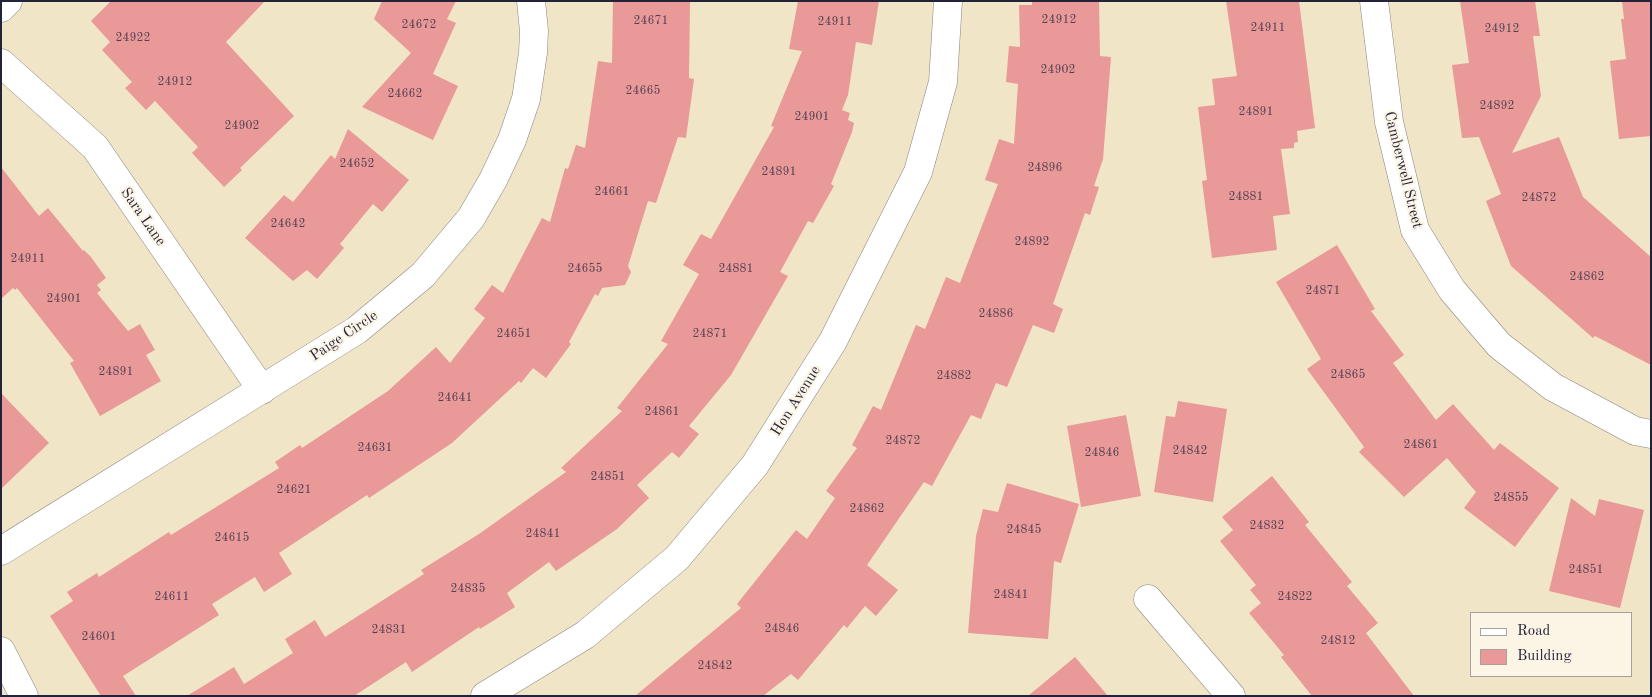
<!DOCTYPE html>
<style>
body{margin:0}
#map{position:relative;width:1652px;height:697px;overflow:hidden;background:#f0e5c7;font-family:"Old Standard TT",serif}
canvas{display:block}
.frame{position:absolute;inset:0;border:2px solid #22223b;pointer-events:none}
.legend{position:absolute;left:1470px;top:612px;width:162px;height:65px;box-sizing:border-box;background:#fcf5e5;border:1px solid #a5a1a1;margin:0;padding:6px 9px;list-style:none;font-size:15px;color:#22223b}
.legend li{display:flex;align-items:center;gap:10px;height:25px}
.legend b{width:25px;border:1px solid #a5a1a1}
</style>
<div id="map">
<canvas width="1652" height="697"></canvas>
<div class="frame"></div>
<ul class="legend">
<li><b style="height:6px;background:#fff"></b>Road</li>
<li><b style="height:14px;background:#e99998"></b>Building</li>
</ul>
</div>
<script>
const ctx = document.querySelector('canvas').getContext('2d');
ctx.lineJoin = 'round';
function fill(path, color) { ctx.fillStyle = color; ctx.fill(path, 'evenodd'); }
const toPath = rows => new Path2D(rows.map(r => 'M' + r).join(''));
function trace(path, color, width, dash) { ctx.strokeStyle = color; ctx.lineWidth = width; ctx.lineCap = dash ? 'butt' : 'round'; ctx.setLineDash(dash || []); ctx.stroke(path); }
function write(font, color, halo, rows, align = 'center') {
  ctx.font = font + ' "Old Standard TT",serif'; ctx.lineWidth = 4.5; ctx.setLineDash([]); ctx.textBaseline = 'middle'; ctx.strokeStyle = halo; ctx.fillStyle = color; for (const [text, x, y, turn = 0] of rows) {
    ctx.save(); ctx.translate(x, y); ctx.rotate((+turn || 0) * Math.PI / 180); ctx.textAlign = isNaN(turn) ? turn : align; if (halo) ctx.strokeText(text, 0, 0); ctx.fillText(text, 0, 0); ctx.restore();
  }
}
const building = toPath([
 [111,1,265,1,226,42,294,116,240,168,242,170,224,187,192,153,198,147,155,101,146,110,125,88,132,82,102,50,110,42,91,21],
 [382,1,456,1,447,19,456,23,433,74,458,86,433,140,362,107,411,53,374,19],
 [613,1,690,1,689,78,694,79,686,138,678,137,656,203,648,201,628,266,631,272,625,285,602,288,598,296,595,294,569,342,571,344,546,378,533,368,521,383,519,381,452,443,369,498,367,495,279,553,292,574,264,592,255,577,212,604,219,615,123,676,136,696,101,696,50,616,73,601,67,592,97,573,99,577,169,532,171,535,279,468,275,462,300,445,302,448,388,391,436,347,450,363,485,318,474,309,492,285,503,293,542,218,550,222,565,168,568,169,576,145,585,148,598,61,612,63],
 [798,1,879,1,872,45,856,42,848,95,842,110,850,113,848,120,854,123,852,132,831,184,834,186,813,223,808,221,780,272,788,276,731,375,689,426,699,434,679,458,672,452,637,485,649,498,617,529,556,571,549,562,507,593,515,607,480,629,479,627,412,672,406,662,354,696,187,696,234,667,244,684,293,653,285,639,315,620,325,637,424,574,421,570,479,534,566,472,561,468,622,411,617,408,668,344,661,341,699,274,683,265,701,234,711,239,774,127,771,126,802,51,789,49],
 [1032,1,1099,1,1100,56,1111,57,1103,159,1094,186,1099,187,1090,215,1085,213,1053,304,1063,309,1054,333,1033,325,1007,387,996,383,981,419,971,415,932,486,924,482,867,565,898,590,876,616,865,606,847,628,844,625,798,680,791,674,763,696,635,696,741,608,737,604,796,530,807,539,835,498,826,491,857,448,852,445,873,406,881,410,916,325,925,329,946,277,960,283,998,184,985,180,999,139,1014,144,1018,84,1006,82,1009,46,1020,47,1019,5,1032,5],
 [1226,1,1299,1,1315,128,1297,131,1298,142,1294,143,1294,148,1281,149,1290,214,1273,216,1277,250,1212,258,1202,181,1207,180,1198,107,1215,105,1212,79,1237,76],
 [1460,1,1535,1,1540,36,1533,36,1541,96,1512,153,1559,137,1583,197,1651,257,1651,365,1595,336,1593,338,1511,266,1486,201,1501,194,1479,137,1462,138,1452,65,1469,63],
 [1622,1,1651,1,1651,136,1619,139,1610,61,1626,59,1621,19,1624,19],
 [348,129,409,180,382,212,373,204,340,244,344,248,317,279,307,270,293,281,245,238,284,195,293,202,331,155,335,159],
 [1,167,39,216,48,208,83,251,84,250,91,257,106,278,97,285,101,290,97,293,128,331,140,324,155,350,146,355,161,381,100,416,70,363,74,361,17,288,15,290,13,288,1,299],
 [1337,245,1375,309,1371,311,1404,355,1393,363,1436,420,1453,404,1494,450,1500,443,1559,488,1515,547,1464,508,1476,492,1447,458,1404,497,1359,452,1364,447,1307,369,1321,359,1276,282],
 [1,393,49,443,1,489],
 [1178,401,1227,409,1213,502,1154,492,1166,416,1175,417],
 [1126,415,1141,496,1081,507,1067,426],
 [1272,476,1309,522,1305,525,1352,582,1347,586,1378,623,1366,633,1414,696,1312,696,1281,657,1284,655,1249,613,1261,603,1250,590,1256,585,1220,541,1233,530,1222,517],
 [1007,483,1079,504,1061,563,1054,561,1048,639,968,633,976,536,983,509,998,512],
 [1571,498,1595,516,1599,499,1644,510,1620,608,1549,591],
 [1075,657,1108,696,1028,696]
]);
const minor = toPath([
 [1374,1,1389,122,1415,230,1452,290,1499,345,1553,387,1635,431,1651,434],
 [1,8,8,1],
 [1,63,95,147,262,390],
 [1,551,357,330,423,275,471,218,493,180,512,140,526,99,533,53,534,31,531,1],
 [1148,599,1231,696],
 [1,651,24,696]
]);
const tertiary = toPath([
 [485,696,585,635,677,558,755,465,833,341,918,172,943,82,948,1]
]);
const numberNames = [
 ["24912",1059,20],
 ["24671",651,21],
 ["24911",835,22],
 ["24672",419,25],
 ["24911",1268,28],
 ["24912",1502,29],
 ["24922",133,38],
 ["24902",1058,70],
 ["24912",175,82],
 ["24665",643,91],
 ["24662",405,94],
 ["24892",1497,106],
 ["24891",1256,112],
 ["24901",812,117],
 ["24902",242,126],
 ["24652",357,164],
 ["24896",1045,168],
 ["24891",779,172],
 ["24661",612,192],
 ["24881",1246,197],
 ["24872",1539,198],
 ["24642",288,224],
 ["24892",1032,242],
 ["24911",28,259],
 ["24655",585,269],
 ["24881",736,269],
 ["24862",1587,277],
 ["24871",1323,291],
 ["24901",64,299],
 ["24886",996,314],
 ["24651",514,334],
 ["24871",710,334],
 ["24891",116,372],
 ["24865",1348,375],
 ["24882",954,376],
 ["24641",455,398],
 ["24861",662,412],
 ["24872",903,441],
 ["24861",1421,445],
 ["24631",375,448],
 ["24842",1190,451],
 ["24846",1102,453],
 ["24851",608,477],
 ["24621",294,490],
 ["24855",1511,498],
 ["24862",867,509],
 ["24832",1267,526],
 ["24845",1024,530],
 ["24841",543,534],
 ["24615",232,538],
 ["24851",1586,570],
 ["24835",468,589],
 ["24841",1011,595],
 ["24611",172,597],
 ["24822",1295,597],
 ["24846",782,629],
 ["24831",389,630],
 ["24601",99,637],
 ["24812",1338,641],
 ["24842",715,666]
];
const streetNames = [
 ["Camberwell Street",1403,170,76],
 ["Sara Lane",143,217,55],
 ["Paige Circle",344,336,-34],
 ["Hon Avenue",796,401,-58]
];
fill(building, '#e99998');
trace(minor, '#898481', 29);
trace(tertiary, '#898481', 29);
trace(minor, '#fff', 28);
trace(tertiary, '#fff', 28);
write('12px', '#544052', null, numberNames);
write('15px', '#22223b', '#fcf5e5', streetNames);
</script>
